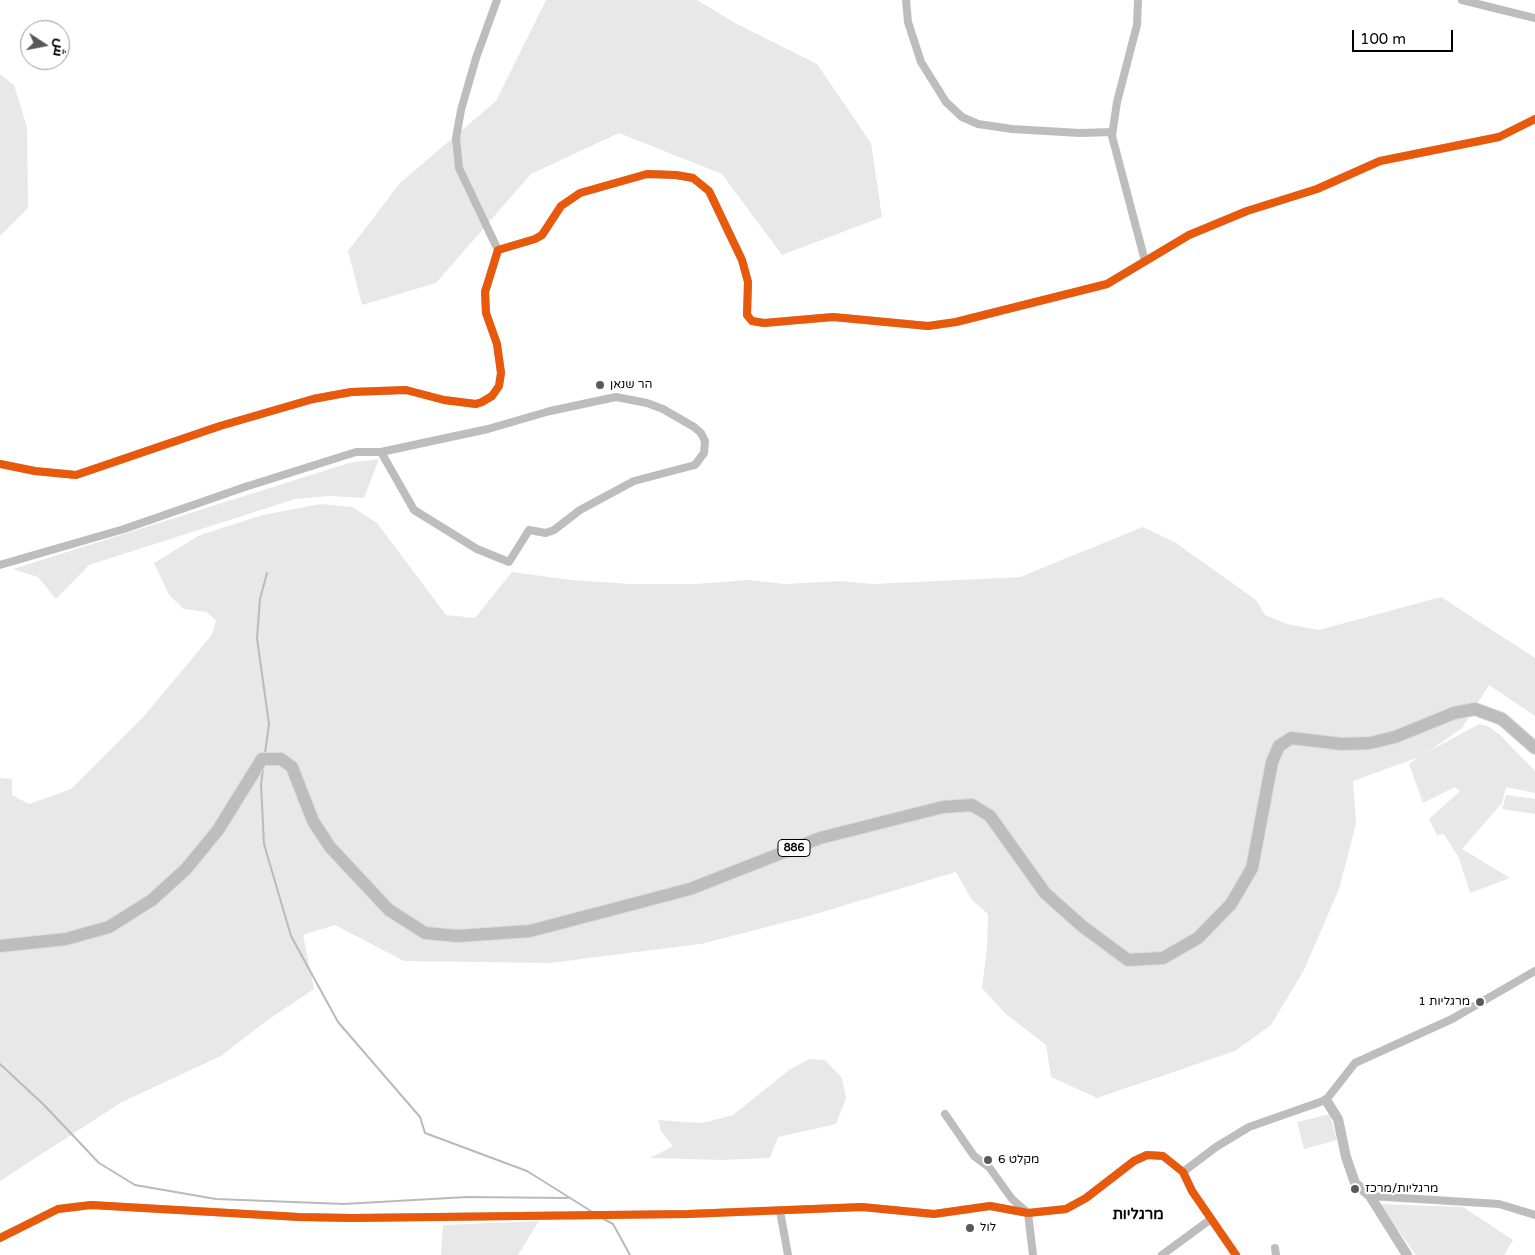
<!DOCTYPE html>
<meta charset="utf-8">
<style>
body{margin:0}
#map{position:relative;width:1535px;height:1255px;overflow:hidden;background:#fff;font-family:"Varela Round",Cairo,sans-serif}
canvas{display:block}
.north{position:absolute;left:20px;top:20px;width:50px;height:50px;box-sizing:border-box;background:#fff;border:1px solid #999;border-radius:50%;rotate:101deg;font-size:14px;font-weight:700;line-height:20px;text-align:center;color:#000}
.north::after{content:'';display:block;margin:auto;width:18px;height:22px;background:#595959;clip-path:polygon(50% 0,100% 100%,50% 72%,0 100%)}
.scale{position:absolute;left:1352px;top:30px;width:101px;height:22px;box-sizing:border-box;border:2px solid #000;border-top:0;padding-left:6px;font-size:15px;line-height:18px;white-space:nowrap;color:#000;-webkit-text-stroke:4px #fff;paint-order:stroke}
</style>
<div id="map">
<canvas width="1535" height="1255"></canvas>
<div class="north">ش</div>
<div class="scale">100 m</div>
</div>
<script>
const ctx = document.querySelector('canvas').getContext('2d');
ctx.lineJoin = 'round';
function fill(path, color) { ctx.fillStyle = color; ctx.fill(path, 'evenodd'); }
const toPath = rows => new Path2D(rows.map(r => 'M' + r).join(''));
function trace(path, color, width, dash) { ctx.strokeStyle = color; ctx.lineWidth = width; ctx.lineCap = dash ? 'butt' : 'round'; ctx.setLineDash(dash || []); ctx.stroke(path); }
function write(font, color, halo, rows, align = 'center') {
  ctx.font = font + ' "Varela Round","Noto Sans Hebrew",sans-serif'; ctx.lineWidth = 4.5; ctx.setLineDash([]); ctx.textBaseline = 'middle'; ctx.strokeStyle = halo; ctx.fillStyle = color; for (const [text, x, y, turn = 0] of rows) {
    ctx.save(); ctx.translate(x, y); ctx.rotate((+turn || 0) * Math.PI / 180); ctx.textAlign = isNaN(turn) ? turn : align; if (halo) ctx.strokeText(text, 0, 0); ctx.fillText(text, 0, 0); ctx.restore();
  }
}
const green = toPath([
 [546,0,697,0,735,23,817,64,871,143,882,217,782,255,722,174,619,133,531,174,436,283,362,305,348,251,400,183,496,101],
 [0,74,14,85,27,127,28,208,0,236],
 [379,459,364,498,330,496,295,499,89,565,56,599,38,577,13,569,349,463],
 [320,504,352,507,377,523,446,615,475,618,512,572,571,580,631,584,696,584,748,580,785,584,840,581,873,584,1020,577,1143,527,1176,543,1256,600,1265,615,1287,624,1319,630,1441,597,1535,658,1535,716,1489,685,1462,728,1428,752,1479,724,1488,726,1500,735,1535,771,1535,793,1506,787,1502,803,1462,849,1510,878,1470,893,1459,858,1444,834,1437,835,1429,819,1460,791,1455,787,1423,803,1409,764,1419,757,1353,781,1356,824,1339,889,1304,970,1271,1025,1235,1051,1097,1098,1051,1077,1046,1045,1006,1014,982,988,987,946,988,914,972,900,956,872,809,916,701,944,550,963,404,961,335,925,303,935,314,989,266,1021,221,1056,122,1102,0,1181,0,778,12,779,12,795,29,804,71,789,145,715,211,636,216,621,207,612,184,609,169,595,154,563,200,535,263,515],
 [1506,795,1535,799,1535,814,1502,809],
 [809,1059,825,1060,842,1078,846,1098,836,1124,778,1137,770,1158,720,1160,650,1158,673,1146,661,1131,658,1120,702,1123,733,1115,789,1070],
 [1330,1114,1337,1140,1304,1149,1297,1122],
 [1379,1204,1463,1207,1513,1240,1504,1255,1416,1255],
 [539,1221,518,1255,441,1255,443,1225]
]);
const stream = toPath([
 [265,753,269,724,257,638,260,599,267,573],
 [263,768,261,785,264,844,291,936,338,1022,420,1117,425,1133,527,1171,594,1213],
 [0,1064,44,1105,99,1163,135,1185,216,1199,344,1204,467,1197,568,1198],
 [602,1218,613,1224,630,1255]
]);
const minor = toPath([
 [497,0,476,58,461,110,456,138,459,168,498,250],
 [906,0,908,22,921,62,946,102,962,117,978,124,1012,129,1080,133,1112,132],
 [1138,0,1137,25,1117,102,1112,136,1145,261],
 [1462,0,1535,18],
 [616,397,647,403,663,409,694,427,701,433,705,441,704,453,695,465,634,481,580,510,554,530,546,533,529,530,509,562,477,549,414,510,381,452,488,429,550,411,616,397],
 [0,464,35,471,76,475,220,426,313,399,351,392,406,390,444,400,476,404,482,402,492,396,499,386,501,373,497,344,486,313,485,292,498,250,535,239,542,235,561,206,580,193,647,174,676,175,693,178,709,191,742,260,748,282,747,315,752,321,764,323,833,317,928,326,956,322,1107,284,1189,235,1247,211,1317,189,1380,161,1499,137,1535,119],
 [0,565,124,529,245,487,356,452,381,452],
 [945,1114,974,1156,989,1167,1012,1199,1028,1213,1033,1255],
 [1183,1172,1216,1147,1249,1127,1326,1100,1355,1063,1452,1019,1535,971],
 [1370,1196,1499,1204,1535,1215],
 [780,1211,788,1255],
 [0,1238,58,1209,91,1205,299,1217,352,1218,688,1214,862,1207,934,1214,990,1206,1028,1213,1066,1209,1086,1198,1134,1161,1147,1155,1163,1156,1183,1172,1192,1191,1236,1255],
 [1275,1248,1276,1255],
 [1162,1255,1211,1219]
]);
const tertiary = toPath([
 [1326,1100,1338,1119,1346,1157,1355,1183,1370,1196,1407,1255]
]);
const primary = toPath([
 [0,946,66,939,109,927,152,900,186,869,218,830,262,759,281,759,292,767,313,821,330,847,389,910,425,933,458,936,530,931,690,889,820,838,943,807,972,805,990,816,1045,893,1082,926,1128,960,1163,958,1198,938,1231,904,1252,868,1272,762,1279,746,1291,738,1342,744,1370,743,1395,737,1454,713,1475,709,1502,719,1535,748]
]);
const cycleway = toPath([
 [0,464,35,471,76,475,220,426,313,399,351,392,406,390,444,400,476,404,482,402,492,396,499,386,501,373,497,344,486,313,485,292,498,250,535,239,542,235,561,206,580,193,647,174,676,175,693,178,709,191,742,260,748,282,747,315,752,321,764,323,833,317,928,326,956,322,1107,284,1189,235,1247,211,1317,189,1380,161,1499,137,1535,119],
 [0,1238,58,1209,91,1205,299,1217,352,1218,688,1214,862,1207,934,1214,990,1206,1028,1213,1066,1209,1086,1198,1134,1161,1147,1155,1163,1156,1183,1172,1192,1191,1236,1255]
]);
const markers = [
 [600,385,5,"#595959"],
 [1480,1002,5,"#595959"],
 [988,1160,5,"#595959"],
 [1355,1189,5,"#595959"],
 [970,1228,5,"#595959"]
];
const shields = [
 [794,848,32]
];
const shieldNames = [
 ["886",794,848]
];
const poiNames = [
 ["הר שנאן",610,385],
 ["מרגליות 1",1470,1002,"right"],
 ["מקלט 6",998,1160],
 ["מרגליות/מרכז",1365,1189],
 ["לול",980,1228]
];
const quarterNames = [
 ["מרגליות",1138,1215]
];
fill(green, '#e8e8e8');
trace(stream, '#bababa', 2);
trace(primary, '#dbdbdb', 14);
trace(minor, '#bdbdbd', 8);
trace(tertiary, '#bdbdbd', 10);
trace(primary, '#bdbdbd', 12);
trace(cycleway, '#e8590c', 8);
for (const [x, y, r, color] of markers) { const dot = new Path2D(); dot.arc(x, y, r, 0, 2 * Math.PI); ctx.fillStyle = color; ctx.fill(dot); trace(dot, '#fff', 2); }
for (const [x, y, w] of shields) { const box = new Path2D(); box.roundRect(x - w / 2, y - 8.5, w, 17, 4); ctx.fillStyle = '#fff'; ctx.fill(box); trace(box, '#000', 1); }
write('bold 11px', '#000', null, shieldNames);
write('12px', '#000', '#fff', poiNames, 'left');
write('bold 15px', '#000', '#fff', quarterNames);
</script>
